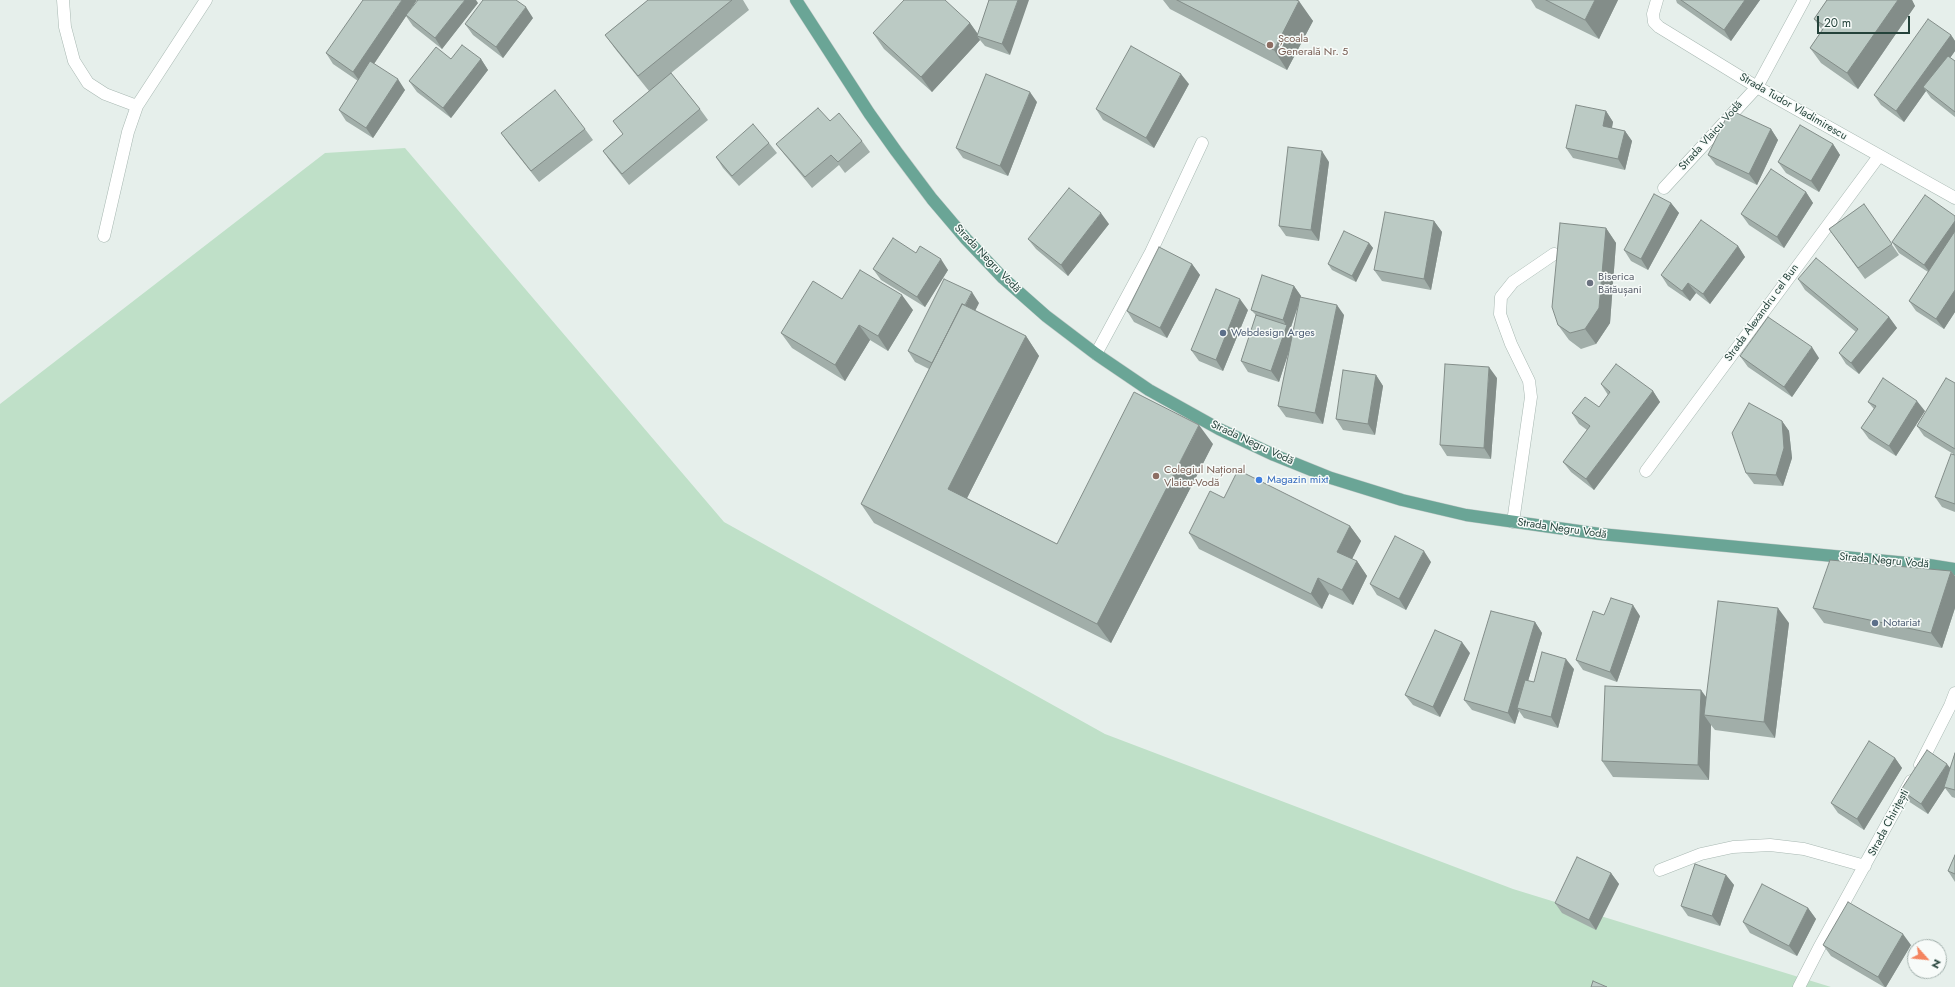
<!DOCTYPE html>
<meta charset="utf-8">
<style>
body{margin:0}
#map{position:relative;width:1955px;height:987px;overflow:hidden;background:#e6efeb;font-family:Jost,sans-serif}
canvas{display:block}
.north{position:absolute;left:1907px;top:939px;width:40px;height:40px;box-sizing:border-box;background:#f7fbf9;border:1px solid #a3b1ad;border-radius:50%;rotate:117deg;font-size:11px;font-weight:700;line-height:16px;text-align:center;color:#24423a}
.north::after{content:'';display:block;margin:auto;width:14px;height:18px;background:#f4845f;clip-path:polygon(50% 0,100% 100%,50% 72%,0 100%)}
.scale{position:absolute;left:1817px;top:16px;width:93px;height:18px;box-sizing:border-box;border:2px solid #24423a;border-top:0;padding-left:5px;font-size:12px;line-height:14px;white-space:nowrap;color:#24423a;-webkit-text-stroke:3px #f7fbf9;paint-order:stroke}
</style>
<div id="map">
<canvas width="1955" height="987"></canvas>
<div class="north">N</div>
<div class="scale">20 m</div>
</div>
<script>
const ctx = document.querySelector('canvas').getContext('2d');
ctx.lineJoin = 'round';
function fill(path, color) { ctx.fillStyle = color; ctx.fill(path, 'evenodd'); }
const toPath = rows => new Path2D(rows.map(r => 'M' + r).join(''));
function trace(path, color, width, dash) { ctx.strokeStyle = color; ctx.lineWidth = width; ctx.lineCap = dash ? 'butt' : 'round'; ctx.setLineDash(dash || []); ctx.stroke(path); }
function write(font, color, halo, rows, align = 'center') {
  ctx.font = font + ' Jost,sans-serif'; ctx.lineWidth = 3; ctx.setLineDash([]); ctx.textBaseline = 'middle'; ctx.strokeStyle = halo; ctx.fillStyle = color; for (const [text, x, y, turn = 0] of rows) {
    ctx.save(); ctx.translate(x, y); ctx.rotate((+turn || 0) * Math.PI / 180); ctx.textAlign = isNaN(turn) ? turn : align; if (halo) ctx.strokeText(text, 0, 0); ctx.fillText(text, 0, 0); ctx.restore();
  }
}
const green = toPath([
 [405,148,724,522,1105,734,1513,889,1831,987,0,987,0,404,325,153]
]);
const street = toPath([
 [63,0,65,27,74,61,88,83,105,94,137,106],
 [1657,0,1653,14,1654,22,1659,27,1757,87,1955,198],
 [1664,188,1757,87,1804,0],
 [104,236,128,132,137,106,206,0],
 [1096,354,1151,252,1202,143],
 [1646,471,1879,156],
 [1513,522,1531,397,1529,381,1511,344,1500,314,1501,297,1513,282,1554,254],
 [1920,765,1950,706,1955,693],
 [1660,870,1701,854,1733,847,1770,845,1804,849,1865,866],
 [1799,987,1819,948,1911,781]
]);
const primary = toPath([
 [796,0,869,113,896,151,932,199,966,239,1003,278,1046,316,1096,354,1149,390,1219,429,1274,455,1331,478,1402,500,1466,515,1600,534,1929,565,1955,569]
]);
const wall = toPath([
 [648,0,743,0,749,10,671,73,700,109,708,120,629,185,610,161,603,151,623,134,613,121,649,91,616,50,605,35],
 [989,0,1010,55,985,46,980,40,932,92,884,49,873,33,970,23,978,34],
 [1163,0,1296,0,1313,21,1287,70,1170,9],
 [1531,0,1618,0,1599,39,1536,8],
 [1676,0,1760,0,1731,41,1677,3],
 [1827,0,1912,0,1915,6,1858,89,1821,63,1810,48,1822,30,1814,19],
 [478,3,442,49,413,26,406,16,374,64,405,90,373,138,346,121,339,110,358,81,333,64,326,53,410,10],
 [533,18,503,58,473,35,465,24],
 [1951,35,1955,41,1955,51,1950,58,1955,61,1955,117,1931,98,1926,91,1904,122,1881,105,1874,95],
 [451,59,481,59,488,70,451,118,417,92,409,81],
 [1189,84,1154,148,1103,120,1096,109],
 [1037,102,1008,176,963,158,956,148],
 [1606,111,1613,122,1612,128,1625,131,1632,141,1625,170,1573,158,1566,148],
 [830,121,862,141,870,152,845,173,839,165,812,188,784,154,776,144],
 [585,129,593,140,539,182,508,143,501,133],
 [1771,129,1778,140,1757,185,1716,165,1708,155],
 [769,143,777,153,739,186,723,168,716,157],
 [1833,144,1840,155,1819,192,1786,173,1778,162],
 [1329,162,1319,241,1286,236,1279,226],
 [1806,192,1813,203,1784,248,1749,225,1741,214],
 [1671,203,1679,213,1648,270,1631,261,1624,250],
 [1864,204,1899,255,1865,279,1829,229],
 [1955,216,1955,312,1944,329,1916,311,1909,301,1928,272,1899,253,1892,242],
 [1434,221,1442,232,1431,290,1382,281,1374,270],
 [1109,224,1068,276,1036,249,1028,239],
 [1606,228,1616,243,1610,323,1596,344,1581,349,1569,340,1558,325],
 [1369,243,1373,248,1356,282,1332,270,1328,264],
 [1738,246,1745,257,1710,304,1696,293,1690,301,1668,286,1661,275],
 [916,253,948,270,925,307,881,280,873,269],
 [1192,264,1200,275,1167,338,1134,322,1127,311],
 [1798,279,1889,317,1897,328,1859,374,1846,364,1839,353,1856,332,1805,290],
 [1294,286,1301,296,1301,298,1344,315,1323,424,1286,417,1278,406,1290,347,1279,382,1248,372,1241,361,1256,315,1251,310],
 [1299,304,1293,334,1290,330],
 [842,299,913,310,888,351,870,340,845,381,792,348,781,333],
 [979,303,975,310,1026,336,1039,356,967,498,1057,544,1213,444,1111,643,874,523,861,504,929,369,915,362,908,351],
 [1248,310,1223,371,1199,361,1191,350],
 [1740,356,1819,358,1792,397,1748,367],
 [1376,375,1383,386,1375,435,1343,430,1336,419],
 [1497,378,1491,459,1447,456,1440,445],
 [1955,383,1955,455,1924,436,1917,426],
 [1601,384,1653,391,1660,402,1594,490,1571,472,1563,462,1587,430,1579,424,1572,413,1599,407,1608,395],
 [1868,402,1925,411,1896,456,1869,439,1861,428,1874,409],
 [1782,421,1789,431,1792,458,1783,486,1754,484,1746,473],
 [1955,455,1955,512,1942,507,1935,497],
 [1224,498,1350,526,1361,541,1352,559,1357,561,1367,576,1353,605,1329,594,1322,609,1199,549,1189,533],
 [1431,562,1406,610,1377,595,1370,584],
 [1951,571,1955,576,1955,608,1942,648,1824,623,1813,608],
 [1604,615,1640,616,1617,682,1583,670,1576,660],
 [1535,622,1542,633,1528,681,1534,682,1574,669,1558,728,1524,718,1519,711,1515,724,1472,710,1464,700],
 [1789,623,1775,738,1715,730,1711,725,1709,780,1613,777,1602,761,1706,697],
 [1470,653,1440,717,1413,705,1405,695],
 [1955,753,1955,798,1952,797,1945,788,1928,814,1908,801,1901,790,1950,768],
 [1895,758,1902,768,1864,830,1838,813,1831,803],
 [1955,855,1955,882,1948,871],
 [1611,873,1619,884,1596,930,1562,913,1555,903],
 [1726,875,1734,885,1720,926,1688,916,1681,906],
 [1808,908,1816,919,1797,956,1750,933,1743,922],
 [1823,945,1911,945,1886,987,1884,987,1831,956]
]);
const shadedWall = toPath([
 [402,0,417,0,361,83,353,72],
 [465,0,476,0,478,3,442,49,435,38],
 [1018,0,1029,0,1010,55,1002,44],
 [1595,0,1618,0,1599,39,1585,20],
 [1745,0,1760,0,1731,41,1724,30],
 [1898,0,1912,0,1915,6,1858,89,1847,73],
 [1299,1,1313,21,1287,70,1274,50],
 [526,7,533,18,503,58,496,47],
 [970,23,979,36,977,36,980,40,932,92,921,77],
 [1951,35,1955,41,1955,51,1927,90,1923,87,1926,91,1904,122,1896,111],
 [481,59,488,70,451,118,443,108],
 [1181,74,1189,84,1154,148,1146,138],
 [398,79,405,90,373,138,366,128],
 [1030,92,1037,102,1008,176,1000,166],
 [1606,111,1613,122,1610,136,1603,126],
 [1771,129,1778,140,1757,185,1749,174],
 [1625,131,1632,141,1625,170,1618,159],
 [1833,144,1840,155,1819,192,1811,181],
 [1322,151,1329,162,1319,241,1311,230],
 [1806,192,1813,203,1784,248,1777,237],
 [1671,203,1679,213,1648,270,1641,259],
 [1101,213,1109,224,1068,276,1061,265],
 [1434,221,1442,232,1431,290,1424,279],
 [1955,221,1955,243,1932,275,1924,265],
 [1606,228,1616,243,1610,323,1596,344,1585,329],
 [1369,243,1373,248,1356,282,1352,276],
 [1738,246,1745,257,1710,304,1703,294],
 [941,259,948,270,925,307,917,297],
 [1192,264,1200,275,1167,338,1160,328],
 [1688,283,1696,293,1690,301,1682,291],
 [1294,286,1301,296,1290,330,1294,336,1279,382,1271,371,1286,325,1283,320],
 [1955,290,1955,312,1944,329,1936,319],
 [972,292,979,303,943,376,935,365],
 [902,295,913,310,888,351,878,336],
 [1240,299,1248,310,1223,371,1216,360],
 [1337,305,1344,315,1323,424,1315,413],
 [1889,317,1897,328,1859,374,1851,363],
 [859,325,870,340,845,381,835,365],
 [1026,336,1039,356,962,508,948,489],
 [1812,347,1819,358,1792,397,1784,387],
 [1489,367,1497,378,1491,459,1484,448],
 [1376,375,1383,386,1375,435,1368,424],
 [1653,391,1660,402,1594,490,1586,479],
 [1917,401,1925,411,1896,456,1889,446],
 [1782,421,1789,431,1792,458,1783,486,1776,475],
 [1199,425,1213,444,1111,643,1097,624],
 [1350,526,1361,541,1348,567,1337,552],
 [1424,551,1431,562,1406,610,1399,599],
 [1357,561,1367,576,1353,605,1342,590],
 [1951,571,1955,576,1955,608,1942,648,1931,633],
 [1318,578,1329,594,1322,609,1311,594],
 [1633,605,1640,616,1617,682,1610,672],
 [1778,608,1789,623,1775,738,1764,722],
 [1535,622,1542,633,1520,709,1517,708,1519,711,1515,724,1508,713],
 [1462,642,1470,653,1440,717,1433,707],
 [1566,659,1574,669,1558,728,1551,717],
 [1701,690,1712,705,1704,715,1711,725,1709,780,1698,765],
 [1895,758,1902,768,1864,830,1857,819],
 [1947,764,1955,774,1944,787,1945,788,1928,814,1921,804],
 [1611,873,1619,884,1596,930,1589,920],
 [1726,875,1734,885,1720,926,1712,916],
 [1808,908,1816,919,1797,956,1789,946],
 [1903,934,1911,945,1886,987,1885,987,1878,977]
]);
const building = toPath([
 [363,0,402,0,353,72,326,53,363,0],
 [418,0,465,0,435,38,406,15,418,0],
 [483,0,516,0,526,7,496,47,465,24,483,0],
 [648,0,732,0,638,76,605,35,648,0],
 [904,0,945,0,970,23,921,77,873,33,904,0],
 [989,0,1018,0,1002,44,977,36,989,0],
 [1177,0,1296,0,1299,1,1274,50,1177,0],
 [1546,0,1595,0,1585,20,1546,0],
 [1681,0,1745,0,1724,30,1681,0],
 [1827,0,1898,0,1847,73,1810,48,1825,26,1814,19,1827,0],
 [1928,19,1951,35,1896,111,1874,95,1928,19],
 [462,45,481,59,443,108,409,81,436,47,451,59,462,45],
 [1131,46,1181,74,1146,138,1096,109,1131,46],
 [1948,56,1955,61,1955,112,1923,87,1948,56],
 [370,61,398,79,366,128,339,110,370,61],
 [671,73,700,109,622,174,603,151,623,134,613,121,671,73],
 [986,74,1030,92,1000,166,956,148,986,74],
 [555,90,585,129,531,171,501,133,555,90],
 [1576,105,1606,111,1603,126,1625,131,1618,159,1566,148,1576,105],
 [818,108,830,121,839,113,862,141,838,162,831,155,805,177,776,144,818,108],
 [1730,110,1771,129,1749,174,1708,155,1730,110],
 [753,124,769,143,732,176,716,157,753,124],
 [1800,125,1833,144,1811,181,1778,162,1800,125],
 [1288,147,1322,151,1311,230,1279,226,1288,147],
 [1771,169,1806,192,1777,237,1741,214,1771,169],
 [1069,188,1101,213,1061,265,1028,239,1069,188],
 [1654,194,1671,203,1641,259,1624,250,1654,194],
 [1925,195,1955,216,1955,221,1924,265,1892,242,1925,195],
 [1864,204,1892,244,1858,268,1829,229,1864,204],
 [1385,212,1434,221,1424,279,1374,270,1385,212],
 [1701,220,1738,246,1703,294,1688,283,1682,291,1661,275,1701,220],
 [1560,223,1606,228,1599,308,1585,329,1570,333,1558,325,1552,307,1560,223],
 [1344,231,1369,243,1352,276,1328,264,1344,231],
 [1955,231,1955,290,1936,319,1909,301,1955,231],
 [893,238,916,253,920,246,941,259,917,297,873,269,893,238],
 [1159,247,1192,264,1160,328,1127,311,1159,247],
 [1816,258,1889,317,1851,363,1839,353,1858,329,1798,279,1816,258],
 [860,270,902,295,878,336,859,325,835,365,781,333,813,281,842,299,860,270],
 [1262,275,1294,286,1283,320,1251,310,1262,275],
 [944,279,972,292,965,305,962,304,932,363,908,351,944,279],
 [1216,289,1240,299,1216,360,1191,350,1216,289],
 [1300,297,1337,305,1315,413,1278,406,1300,297],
 [962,304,1026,336,948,489,1057,544,1134,392,1199,425,1097,624,861,504,962,304],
 [1256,315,1287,325,1271,371,1241,361,1256,315],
 [1768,317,1812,347,1784,387,1740,356,1768,317],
 [1445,364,1489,367,1484,448,1440,445,1445,364],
 [1616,364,1653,391,1586,479,1563,462,1590,426,1572,413,1585,397,1599,407,1610,392,1601,384,1616,364],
 [1343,370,1376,375,1368,424,1336,419,1343,370],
 [1883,378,1917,401,1889,446,1861,428,1876,406,1868,402,1883,378],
 [1946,378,1955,383,1955,449,1917,426,1946,378],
 [1749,403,1782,421,1784,448,1776,475,1746,473,1732,433,1749,403],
 [1951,454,1955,455,1955,504,1935,497,1951,454],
 [1238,470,1350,526,1337,552,1357,561,1342,590,1318,578,1311,594,1189,533,1210,491,1224,498,1238,470],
 [1395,536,1424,551,1399,599,1370,584,1395,536],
 [1830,560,1951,571,1931,633,1813,608,1830,560],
 [1611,598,1633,605,1610,672,1576,660,1593,611,1604,615,1611,598],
 [1718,601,1778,608,1764,722,1704,715,1718,601],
 [1491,611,1535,622,1508,713,1464,700,1491,611],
 [1435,630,1462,642,1433,707,1405,695,1435,630],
 [1542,652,1566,659,1551,717,1517,708,1525,680,1534,682,1542,652],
 [1605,686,1701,690,1698,765,1602,761,1605,686],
 [1869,741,1895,758,1857,819,1831,803,1869,741],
 [1927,750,1947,764,1921,804,1901,790,1927,750],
 [1955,753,1955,790,1944,787,1955,753],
 [1955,855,1955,874,1948,871,1955,855],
 [1577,857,1611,873,1589,920,1555,903,1577,857],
 [1695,864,1726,875,1712,916,1681,906,1695,864],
 [1762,884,1808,908,1789,946,1743,922,1762,884],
 [1848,902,1903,934,1878,977,1823,945,1848,902],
 [1593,981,1607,987,1591,987,1593,981]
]);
const markers = [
 [1270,45,4,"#8d6e63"],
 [1590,283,4,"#6b7280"],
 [1223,333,4,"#5c6f8a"],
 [1156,476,4,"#8d6e63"],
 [1259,480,4,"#3f7fe0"],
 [1875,623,4,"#5c6f8a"]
];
const educationNames = [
 ["Școala",1278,39],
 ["Generală Nr. 5",1278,52],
 ["Colegiul Național",1164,470],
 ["Vlaicu-Vodă",1164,483]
];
const streetNames = [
 ["Strada Tudor Vladimirescu",1793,107,30],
 ["Strada Vlaicu Vodă",1711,136,-48],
 ["Strada Negru Vodă",987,259,46],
 ["Strada Alexandru cel Bun",1762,313,-54],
 ["Strada Negru Vodă",1252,443,25],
 ["Strada Negru Vodă",1562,529,8],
 ["Strada Negru Vodă",1884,561,5],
 ["Strada Chirițești",1889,823,-62]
];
const worshipNames = [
 ["Biserica",1598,277],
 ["Bătăușani",1598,290]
];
const serviceNames = [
 ["Webdesign Arges",1231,333],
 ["Notariat",1883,623]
];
const shopNames = [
 ["Magazin mixt",1267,480]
];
fill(green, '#bfe0c8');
trace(street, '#a8b8b2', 13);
trace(primary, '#c2cac8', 13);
trace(street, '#fff', 12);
trace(primary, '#6aa596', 12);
fill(wall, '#a1aea9');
fill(shadedWall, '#838d89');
fill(building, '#bbcac4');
trace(building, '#838d89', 1);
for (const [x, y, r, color] of markers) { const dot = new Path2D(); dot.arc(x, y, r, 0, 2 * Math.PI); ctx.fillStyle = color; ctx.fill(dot); trace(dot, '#f7fbf9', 1.5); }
write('11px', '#785e54', '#f7fbf9', educationNames, 'left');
write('11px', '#24423a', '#f7fbf9', streetNames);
write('11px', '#5b616d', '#f7fbf9', worshipNames, 'left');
write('11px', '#4e5e75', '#f7fbf9', serviceNames, 'left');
write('11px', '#366cbe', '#f7fbf9', shopNames, 'left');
</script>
